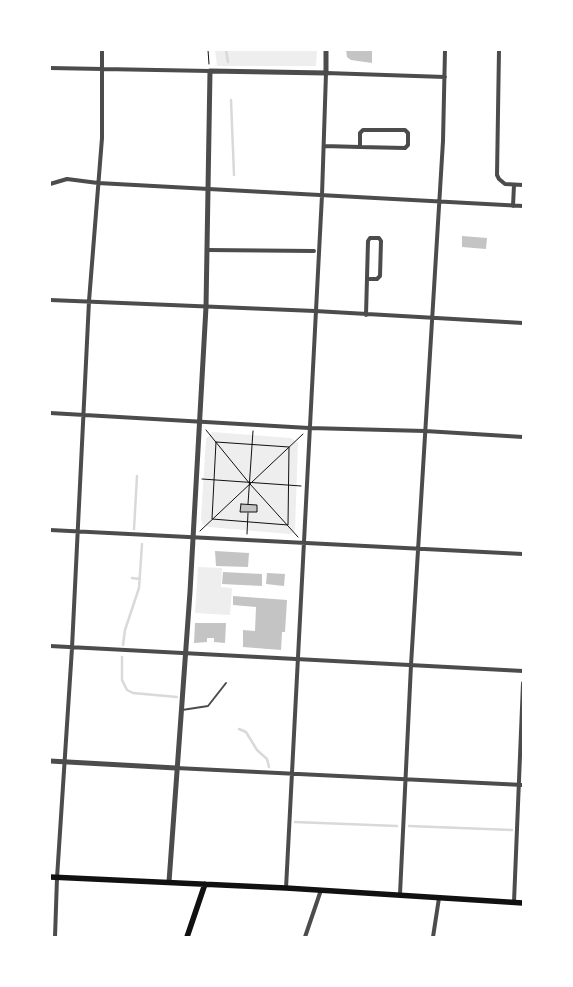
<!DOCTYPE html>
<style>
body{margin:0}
#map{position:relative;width:573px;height:987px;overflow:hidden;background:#fff;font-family:Poppins,sans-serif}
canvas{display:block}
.frame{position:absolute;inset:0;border:51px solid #fff;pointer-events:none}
</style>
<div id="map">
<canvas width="573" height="987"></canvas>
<div class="frame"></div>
</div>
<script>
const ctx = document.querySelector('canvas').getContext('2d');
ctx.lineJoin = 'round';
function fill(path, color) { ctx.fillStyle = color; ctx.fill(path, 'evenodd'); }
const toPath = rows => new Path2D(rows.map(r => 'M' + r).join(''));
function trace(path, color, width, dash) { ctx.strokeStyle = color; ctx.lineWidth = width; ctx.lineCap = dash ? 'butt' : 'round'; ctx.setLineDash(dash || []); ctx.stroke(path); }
const green = toPath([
 [215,50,317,50,316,66,217,66],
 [212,432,291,438,298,443,295,530,293,533,289,534,209,527,203,525,201,519,206,439],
 [198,567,222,568,221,587,232,588,230,615,195,613]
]);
const stream = toPath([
 [226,50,228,62],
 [231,100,234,175],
 [134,529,137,476],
 [132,578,140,579],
 [123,645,125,630,139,588,142,544],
 [122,657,122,680,127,690,133,693,177,697],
 [239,729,246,732,257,750,267,759,269,767],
 [295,822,397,826],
 [409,826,512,830]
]);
const building = toPath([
 [346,50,372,50,372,63,351,60,347,57],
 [462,236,487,238,486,249,462,247],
 [241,504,257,505,257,512,240,512],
 [215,551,249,553,248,567,216,566],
 [223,572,262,574,262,586,222,584],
 [267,573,285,574,284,586,266,584],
 [233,596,287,600,285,632,282,632,281,650,243,647,243,630,255,631,256,607,233,605],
 [195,623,226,623,225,643,214,642,214,638,207,638,207,642,194,643]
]);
const path = toPath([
 [208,50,209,64],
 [206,430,250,484,298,537],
 [216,442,289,447,288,525,212,519,216,442],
 [202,479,301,486],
 [241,504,257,505,257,512,240,512,241,504],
 [248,504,253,431],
 [200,531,303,434],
 [247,534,248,513]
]);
const service = toPath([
 [182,710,208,706,226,683]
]);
const minor = toPath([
 [499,50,497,175,499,179,505,184,523,185],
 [50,68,210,71],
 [324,146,360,147,405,148,408,145,408,133,405,130,363,130,360,133,360,147],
 [50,184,67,179,98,183,523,206],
 [513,206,514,185],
 [207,250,314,251],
 [50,300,315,311,523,323],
 [366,315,368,241,370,238,379,238,381,241,380,276,377,279,367,279],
 [50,413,309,428,425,431,523,437],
 [50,530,523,554],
 [50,646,523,671],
 [176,768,523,785],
 [286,888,322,195,326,73,445,77],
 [400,894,411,665,443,141,445,50],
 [514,902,523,683],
 [55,937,57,878,72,648,89,301,102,138,102,50],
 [305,937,321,890],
 [433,937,439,898]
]);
const tertiary = toPath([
 [50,761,176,768],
 [169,882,190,592,206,307,210,71,326,73,326,50]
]);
const secondary = toPath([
 [50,877,286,888,523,903],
 [187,937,205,884]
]);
fill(green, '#eee');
trace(stream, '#d9d9d9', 2.5);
fill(building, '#c4c4c4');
trace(path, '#111', 1);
trace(service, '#4c4c4c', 2);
trace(minor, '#4c4c4c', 4);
trace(tertiary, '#4c4c4c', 5);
trace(secondary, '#111', 5.5);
</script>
